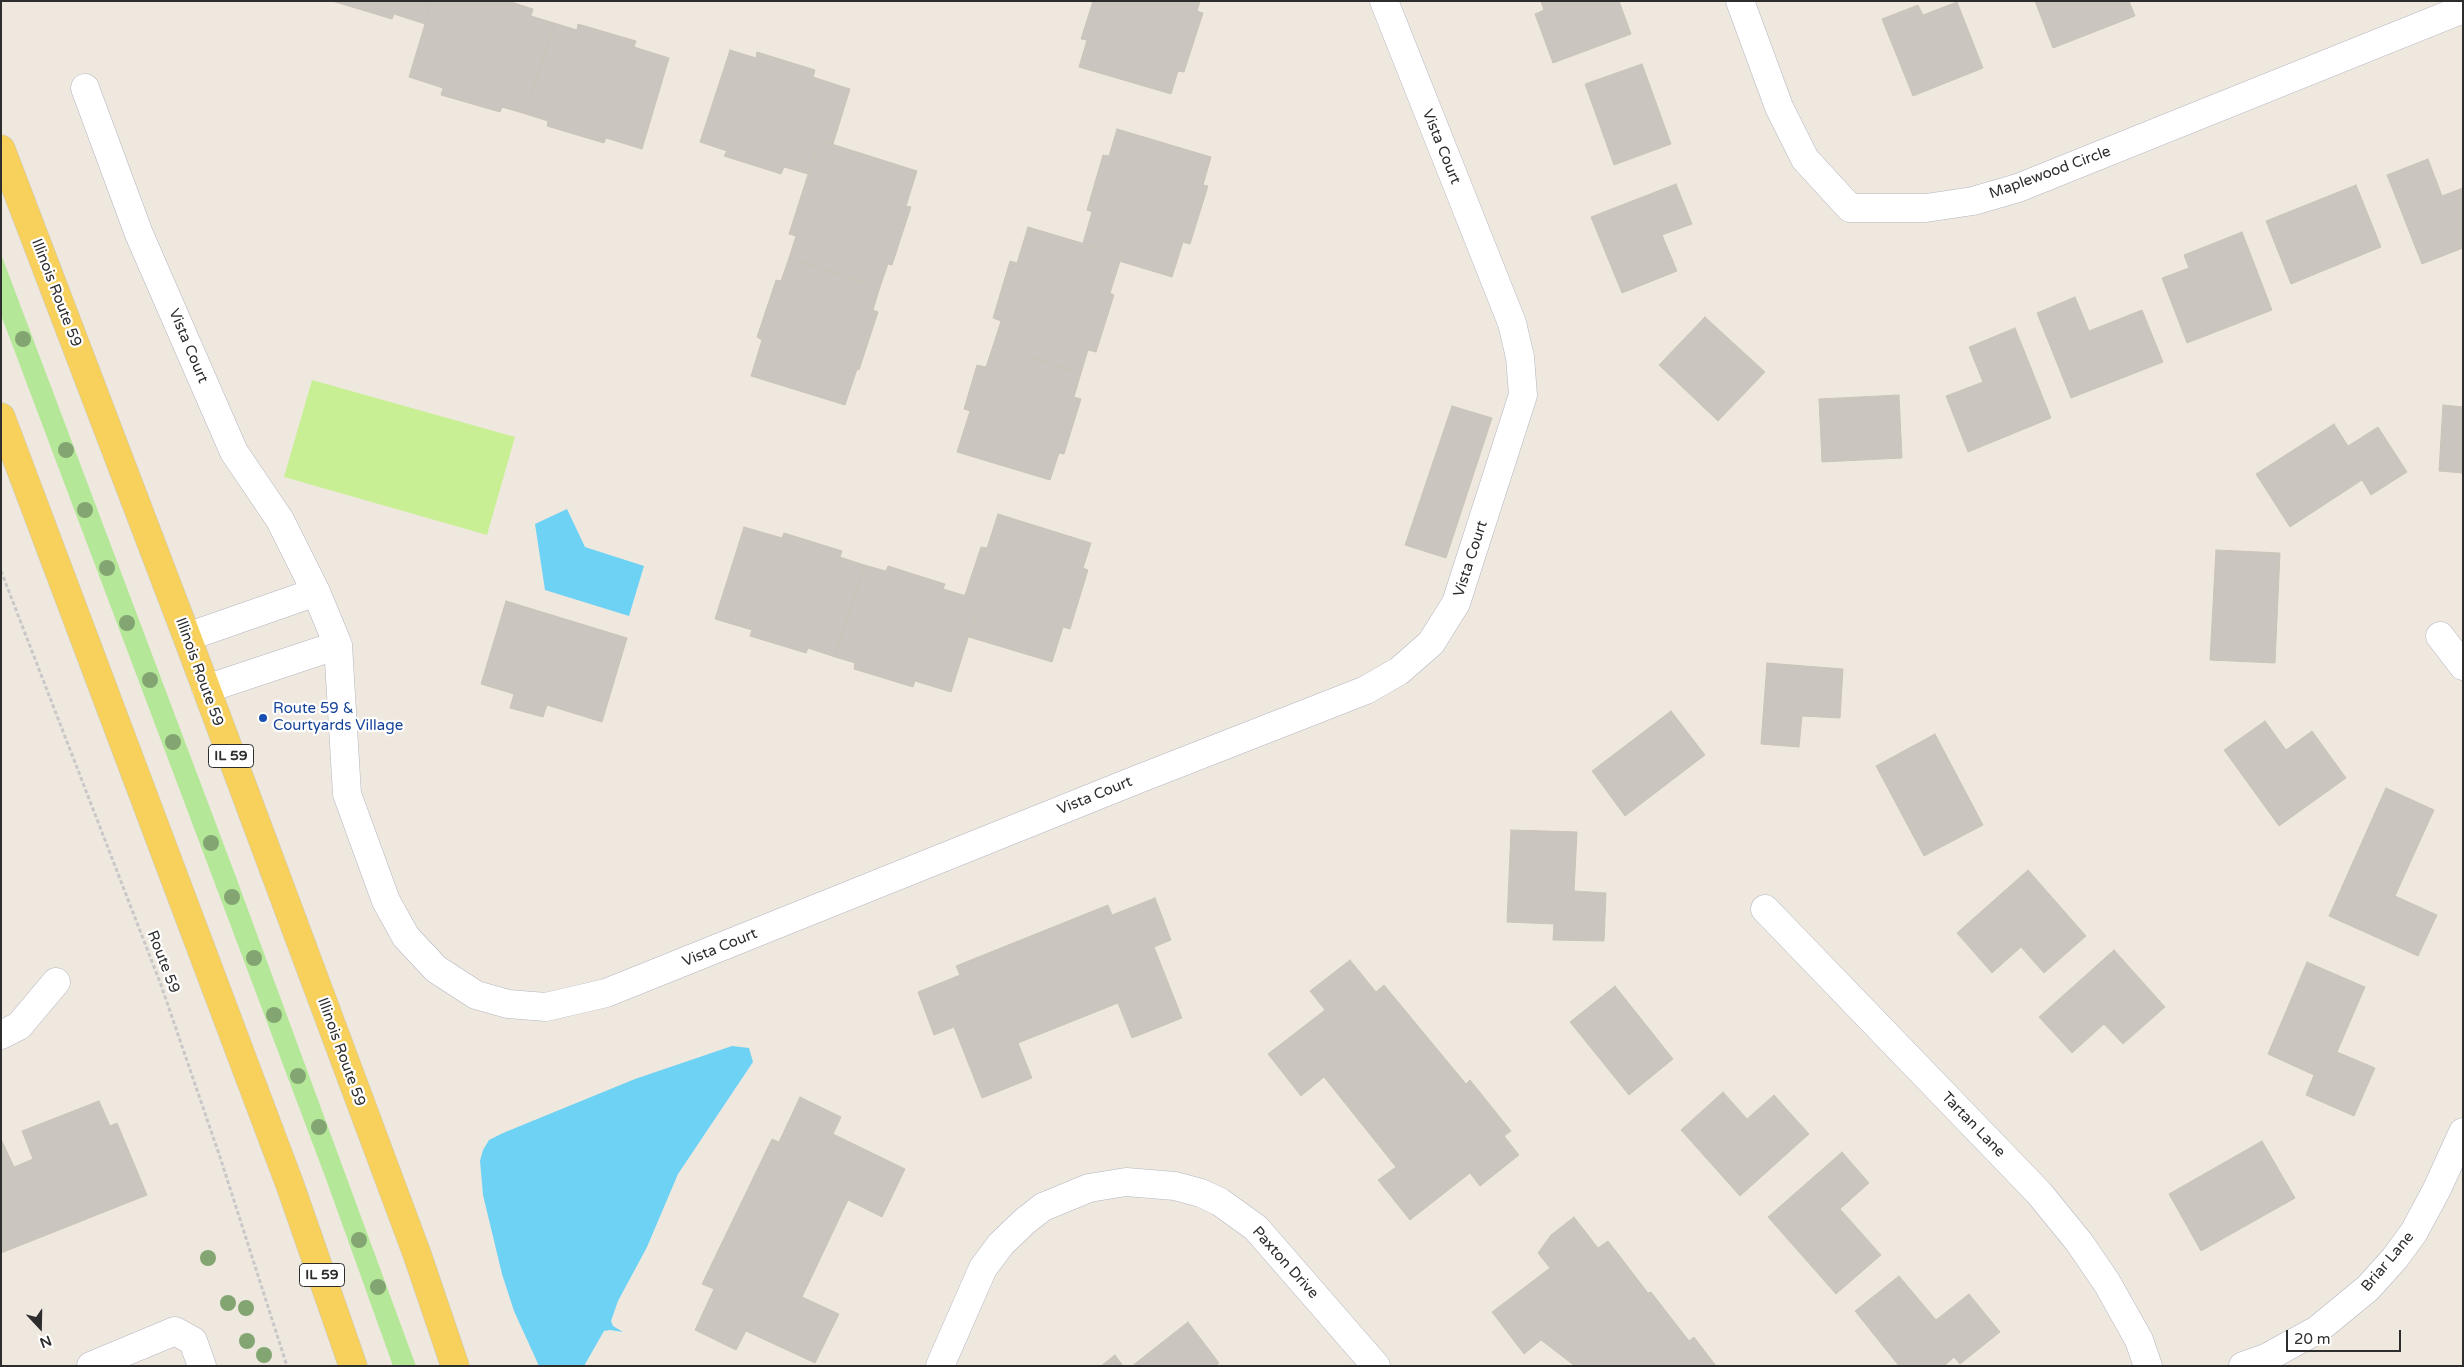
<!DOCTYPE html>
<style>
body{margin:0}
#map{position:relative;width:2464px;height:1367px;overflow:hidden;background:#efe8df;font-family:"Varela Round",sans-serif}
canvas{display:block}
.frame{position:absolute;inset:0;border:2px solid #2d2d2d;pointer-events:none}
.north{position:absolute;left:15px;top:1302px;width:50px;height:50px;-webkit-text-stroke:4px #fff;paint-order:stroke;rotate:159deg;font-size:14px;font-weight:700;line-height:20px;text-align:center;color:#2d2d2d}
.north::after{content:'';display:block;margin:auto;width:18px;height:22px;background:#2d2d2d;clip-path:polygon(50% 0,100% 100%,50% 72%,0 100%)}
.scale{position:absolute;left:2286px;top:1330px;width:115px;height:22px;box-sizing:border-box;border:2px solid #2d2d2d;border-top:0;padding-left:6px;font-size:15px;line-height:18px;white-space:nowrap;color:#2d2d2d;-webkit-text-stroke:4px #fff;paint-order:stroke}
</style>
<div id="map">
<canvas width="2464" height="1367"></canvas>
<div class="frame"></div>
<div class="north">N</div>
<div class="scale">20 m</div>
</div>
<script>
const ctx = document.querySelector('canvas').getContext('2d');
ctx.lineJoin = 'round';
function fill(path, color) { ctx.fillStyle = color; ctx.fill(path, 'evenodd'); }
const toPath = rows => new Path2D(rows.map(r => 'M' + r).join(''));
function trace(path, color, width, dash) { ctx.strokeStyle = color; ctx.lineWidth = width; ctx.lineCap = dash ? 'butt' : 'round'; ctx.setLineDash(dash || []); ctx.stroke(path); }
function write(font, color, halo, rows, align = 'center') {
  ctx.font = font + ' "Varela Round",sans-serif'; ctx.lineWidth = 4.5; ctx.setLineDash([]); ctx.textBaseline = 'middle'; ctx.strokeStyle = halo; ctx.fillStyle = color; for (const [text, x, y, turn = 0] of rows) {
    ctx.save(); ctx.translate(x, y); ctx.rotate((+turn || 0) * Math.PI / 180); ctx.textAlign = isNaN(turn) ? turn : align; if (halo) ctx.strokeText(text, 0, 0); ctx.fillText(text, 0, 0); ctx.restore();
  }
}
const green = toPath([
 [1,254,233,869,416,1366,393,1366,326,1179,1,315]
]);
const pitch = toPath([
 [312,380,515,437,487,535,284,477]
]);
const water = toPath([
 [567,509,585,547,644,566,629,616,545,590,535,524],
 [732,1046,749,1048,753,1062,678,1174,647,1247,618,1301,611,1321,613,1326,623,1332,610,1330,604,1331,584,1366,539,1366,514,1311,502,1274,483,1195,480,1161,483,1150,489,1140,503,1133,635,1079]
]);
const building = toPath([
 [332,1,432,1,425,24,394,14,392,19,332,1],
 [432,1,508,1,533,9,531,16,554,23,526,114,502,107,500,112,441,95,443,88,409,77,432,1],
 [1093,1,1200,1,1197,11,1203,13,1184,72,1178,71,1171,94,1079,67,1087,40,1081,39,1093,1],
 [1541,1,1619,1,1631,34,1553,63,1535,14,1544,10,1541,1],
 [2035,1,2129,1,2135,16,2053,48,2035,1],
 [1957,2,1983,68,1913,96,1882,19,1918,5,1923,15,1957,2],
 [554,23,577,30,578,24,636,41,634,47,669,58,642,149,606,138,604,143,547,126,548,121,526,114,554,23],
 [730,50,756,58,757,52,815,70,813,77,850,89,833,144,819,140,808,174,784,167,781,174,724,156,727,151,700,142,730,50],
 [1642,64,1671,144,1614,165,1585,84,1642,64],
 [1117,129,1211,157,1203,185,1208,186,1190,244,1183,242,1172,277,1119,261,1122,255,1083,243,1092,212,1087,210,1103,155,1109,156,1117,129],
 [819,140,917,171,906,206,911,207,892,265,888,264,880,287,789,258,796,236,789,234,819,140],
 [2428,159,2442,196,2463,188,2463,248,2422,264,2387,175,2428,159],
 [1676,184,1692,224,1662,235,1677,271,1622,293,1591,217,1676,184],
 [2356,185,2381,247,2291,284,2266,221,2356,185],
 [1028,227,1122,255,1110,293,1114,295,1096,352,1088,350,1081,373,993,346,1001,321,993,318,1010,261,1017,263,1028,227],
 [2242,232,2272,310,2187,343,2162,278,2189,268,2184,255,2242,232],
 [789,258,880,287,873,310,878,312,859,370,857,369,845,405,751,376,762,340,757,337,776,280,781,281,789,258],
 [2075,297,2089,331,2142,310,2163,362,2071,398,2037,313,2075,297],
 [1705,317,1765,372,1718,421,1659,365,1705,317],
 [2015,328,2051,418,1968,452,1946,396,1983,382,1969,347,2015,328],
 [993,346,1081,373,1074,397,1081,399,1064,454,1059,453,1050,480,957,452,970,411,964,409,977,365,986,367,993,346],
 [1899,395,1902,458,1822,462,1819,399,1899,395],
 [2443,405,2463,407,2463,473,2439,471,2443,405],
 [1452,406,1492,418,1446,558,1405,545,1452,406],
 [2334,424,2348,446,2378,427,2407,472,2371,495,2362,480,2290,527,2256,474,2334,424],
 [998,514,1091,543,1083,568,1088,570,1070,629,1063,627,1052,662,969,637,980,600,965,595,981,547,987,548,998,514],
 [744,527,782,538,784,533,842,551,840,557,864,565,835,657,808,648,806,653,750,636,752,630,715,619,744,527],
 [2216,550,2280,553,2275,663,2210,660,2216,550],
 [864,565,886,571,888,566,945,584,943,589,980,600,951,692,915,681,913,687,854,669,855,663,835,657,864,565],
 [506,601,627,638,602,722,547,705,543,717,510,708,514,694,481,684,506,601],
 [1767,663,1843,669,1840,718,1802,716,1799,747,1761,744,1767,663],
 [1671,711,1705,755,1625,816,1592,771,1671,711],
 [2265,721,2286,750,2312,731,2346,778,2279,826,2224,750,2265,721],
 [1935,734,1983,825,1924,856,1876,766,1935,734],
 [2386,788,2434,810,2395,896,2437,915,2418,956,2329,916,2386,788],
 [1511,830,1577,832,1574,891,1606,893,1604,941,1553,940,1554,924,1507,922,1511,830],
 [2028,870,2086,936,2044,973,2021,947,1992,973,1957,933,2028,870],
 [1155,898,1171,940,1154,947,1182,1018,1132,1038,1118,1003,1018,1043,1032,1078,982,1098,954,1027,934,1035,918,992,960,975,956,966,1108,905,1112,915,1155,898],
 [2114,950,2165,1007,2123,1044,2104,1024,2072,1053,2039,1017,2114,950],
 [1350,960,1376,992,1384,985,1466,1084,1470,1080,1511,1131,1504,1136,1519,1155,1480,1186,1470,1173,1410,1220,1378,1180,1396,1167,1324,1077,1301,1096,1268,1054,1325,1010,1310,991,1350,960],
 [2307,962,2365,987,2337,1052,2375,1068,2354,1116,2306,1095,2314,1075,2268,1054,2307,962],
 [1615,986,1673,1059,1629,1095,1570,1022,1615,986],
 [1723,1092,1747,1119,1774,1095,1809,1134,1740,1196,1681,1130,1723,1092],
 [800,1097,841,1117,833,1134,905,1169,882,1217,848,1200,802,1297,839,1314,815,1363,746,1331,736,1350,695,1330,714,1289,702,1284,772,1139,779,1142,800,1097],
 [99,1101,110,1126,117,1123,147,1195,1,1253,1,1139,14,1167,33,1159,22,1131,99,1101],
 [2262,1141,2295,1198,2201,1251,2169,1194,2262,1141],
 [1842,1152,1869,1183,1840,1209,1881,1255,1836,1294,1768,1217,1842,1152],
 [1574,1217,1598,1248,1608,1241,1648,1293,1651,1292,1689,1341,1694,1337,1716,1366,1575,1366,1541,1340,1524,1354,1492,1312,1550,1268,1538,1253,1551,1235,1574,1217],
 [1899,1276,1936,1320,1969,1294,2000,1332,1960,1364,1954,1357,1944,1366,1899,1366,1855,1311,1899,1276],
 [1188,1322,1219,1363,1215,1366,1132,1366,1188,1322],
 [1115,1355,1123,1366,1101,1366,1115,1355]
]);
const path = toPath([
 [1,571,161,985,220,1157,287,1366]
]);
const minor = toPath([
 [1740,1,1779,107,1805,159,1850,208,1926,208,1973,201,2018,188,2463,9],
 [85,88,139,234,234,452,280,520,316,592,338,645,347,794,386,901,406,937,436,969,476,995,508,1004,546,1007,606,993,1136,780,1366,690,1399,671,1431,643,1456,603,1523,395,1520,357,1512,323,1384,1],
 [2440,636,2463,666],
 [187,637,316,592],
 [206,689,338,645],
 [1765,909,2039,1193,2079,1242,2107,1283,2139,1340,2148,1366],
 [1,1035,19,1026,56,982],
 [91,1366,175,1331,193,1341,202,1366],
 [940,1366,983,1268,1001,1244,1025,1221,1043,1207,1089,1188,1126,1182,1175,1186,1201,1193,1220,1202,1256,1228,1376,1366],
 [2243,1366,2266,1358,2317,1330,2368,1288,2395,1258,2414,1232,2437,1189,2463,1132]
]);
const major = toPath([
 [1,149,187,637,417,1254,455,1366],
 [1,417,290,1185,353,1366]
]);
const trees = [
 [23,339],
 [66,450],
 [85,510],
 [107,568],
 [127,623],
 [150,680],
 [173,742],
 [211,843],
 [232,897],
 [254,958],
 [274,1015],
 [298,1076],
 [319,1127],
 [359,1240],
 [208,1258],
 [378,1287],
 [228,1303],
 [246,1308],
 [247,1341],
 [264,1355]
];
const markers = [
 [263,718,5,"#1a4fb4"]
];
const shields = [
 [231,756,45],
 [322,1275,45]
];
const shieldNames = [
 ["IL 59",231,756],
 ["IL 59",322,1275]
];
const streetNames = [
 ["Vista Court",1441,147,68],
 ["Maplewood Circle",2050,173,-20],
 ["Illinois Route 59",56,293,69],
 ["Vista Court",188,346,67],
 ["Vista Court",1471,559,-72],
 ["Illinois Route 59",199,672,70],
 ["Vista Court",1095,796,-22],
 ["Vista Court",720,948,-22],
 ["Route 59",163,962,69],
 ["Illinois Route 59",341,1052,70],
 ["Tartan Lane",1973,1125,46],
 ["Briar Lane",2388,1262,-50],
 ["Paxton Drive",1285,1263,48]
];
const transitNames = [
 ["Route 59 &",273,709],
 ["Courtyards Village",273,726]
];
fill(green, '#b5e799');
fill(pitch, '#c9ef95');
fill(water, '#6ed2f4');
fill(building, '#cac5be');
trace(building, '#cac4b8', 1);
trace(minor, '#b3b5c1', 29);
trace(major, '#c8c8c8', 29);
trace(path, '#c8c8c8', 3, [4, 2.5]);
trace(minor, '#fff', 28);
trace(major, '#f7d15b', 28);
ctx.fillStyle = '#83a572';
for (const [x, y] of trees) { ctx.beginPath(); ctx.arc(x, y, 8, 0, 2 * Math.PI); ctx.fill(); }
for (const [x, y, r, color] of markers) { const dot = new Path2D(); dot.arc(x, y, r, 0, 2 * Math.PI); ctx.fillStyle = color; ctx.fill(dot); trace(dot, '#fff', 2); }
for (const [x, y, w] of shields) { const box = new Path2D(); box.roundRect(x - w / 2, y - 11.5, w, 23, 4); ctx.fillStyle = '#fff'; ctx.fill(box); trace(box, '#2d2d2d', 1); }
write('bold 14px', '#2d2d2d', null, shieldNames);
write('15px', '#2d2d2d', '#fff', streetNames);
write('15px', '#164399', '#fff', transitNames, 'left');
</script>
